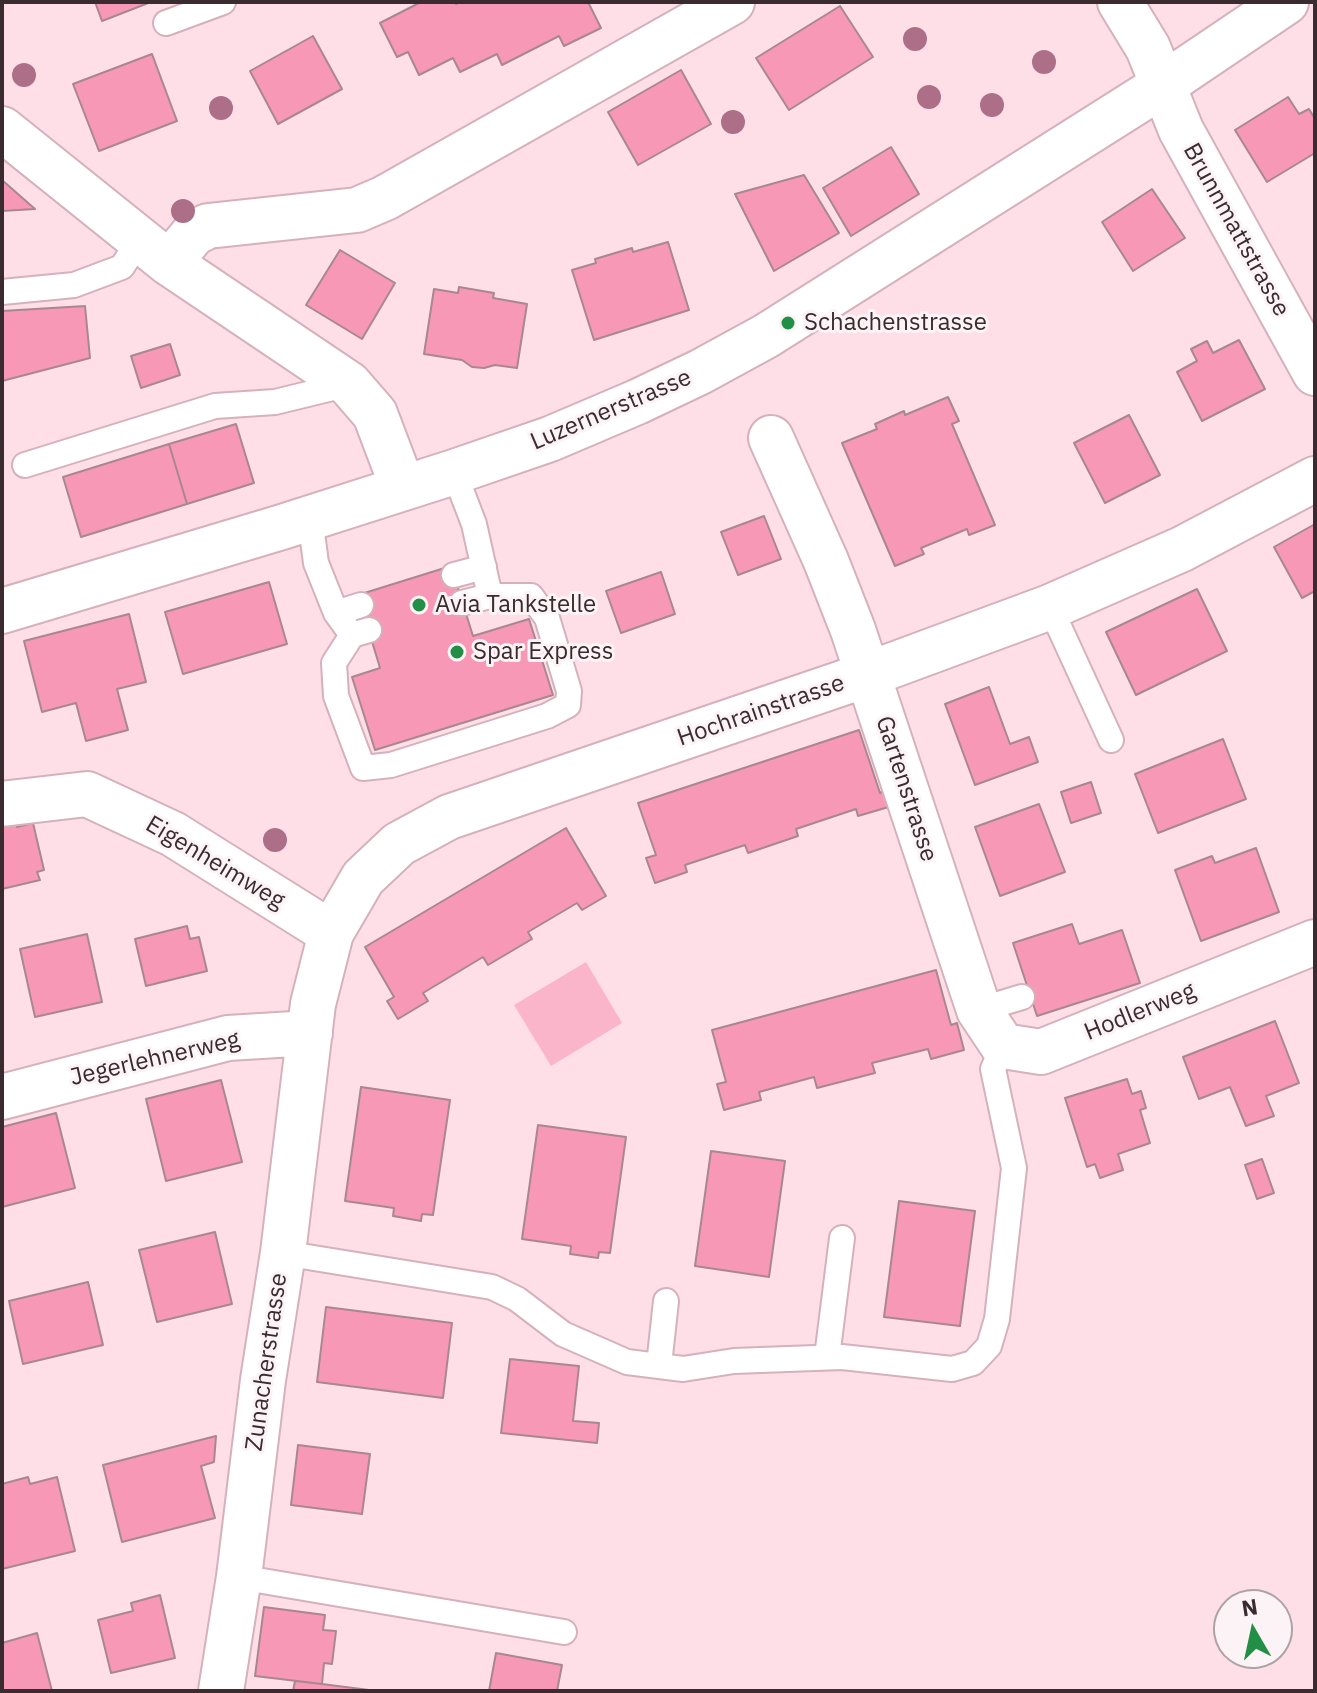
<!DOCTYPE html>
<style>
body{margin:0}
#map{position:relative;width:1317px;height:1693px;overflow:hidden;background:#fedfe8;font-family:"IBM Plex Sans",sans-serif}
canvas{display:block}
.frame{position:absolute;inset:0;border:4px solid #392b2f;pointer-events:none}
.north{position:absolute;left:1213px;top:1589px;width:80px;height:80px;box-sizing:border-box;background:#fbf3f5;border:2px solid #ada3a6;border-radius:50%;rotate:351deg;font-size:22px;font-weight:700;line-height:32px;text-align:center;color:#392b2f}
.north::after{content:'';display:block;margin:auto;width:28px;height:36px;background:#238e45;clip-path:polygon(50% 0,100% 100%,50% 72%,0 100%)}
</style>
<div id="map">
<canvas width="1317" height="1693"></canvas>
<div class="frame"></div>
<div class="north">N</div>
</div>
<script>
const ctx = document.querySelector('canvas').getContext('2d');
ctx.lineJoin = 'round';
function fill(path, color) { ctx.fillStyle = color; ctx.fill(path, 'evenodd'); }
const toPath = rows => new Path2D(rows.map(r => 'M' + r).join(''));
function trace(path, color, width, dash) { ctx.strokeStyle = color; ctx.lineWidth = width; ctx.lineCap = dash ? 'butt' : 'round'; ctx.setLineDash(dash || []); ctx.stroke(path); }
function write(font, color, halo, rows, align = 'center') {
  ctx.font = font + ' "IBM Plex Sans",sans-serif'; ctx.lineWidth = 6; ctx.setLineDash([]); ctx.textBaseline = 'middle'; ctx.strokeStyle = halo; ctx.fillStyle = color; for (const [text, x, y, turn = 0] of rows) {
    ctx.save(); ctx.translate(x, y); ctx.rotate((+turn || 0) * Math.PI / 180); ctx.textAlign = isNaN(turn) ? turn : align; if (halo) ctx.strokeText(text, 0, 0); ctx.fillText(text, 0, 0); ctx.restore();
  }
}
const green = toPath([
 [586,962,622,1023,551,1066,514,1005]
]);
const building = toPath([
 [95,2,151,2,102,21,95,2],
 [421,2,455,2,456,4,460,2,588,2,601,28,564,46,559,36,502,65,497,54,460,72,453,58,419,75,408,52,397,57,380,23,421,2],
 [840,6,873,57,789,110,756,58,840,6],
 [313,36,342,89,278,124,250,71,313,36],
 [152,54,177,121,99,151,73,84,152,54],
 [681,70,711,124,638,165,608,112,681,70],
 [1288,97,1299,114,1309,109,1315,119,1315,153,1267,182,1235,130,1288,97],
 [891,147,919,194,851,236,823,188,891,147],
 [804,175,839,233,774,271,735,194,804,175],
 [2,180,35,209,2,211,2,180],
 [1152,189,1185,238,1133,271,1102,222,1152,189],
 [668,242,689,310,594,340,572,270,596,263,595,259,632,248,633,252,668,242],
 [340,250,395,283,362,339,306,305,340,250],
 [459,287,494,293,493,298,527,304,517,368,495,365,484,368,472,367,462,360,424,354,434,289,458,293,459,287],
 [85,306,90,358,2,381,2,311,85,306],
 [1239,340,1265,389,1202,421,1177,372,1197,361,1191,349,1207,341,1213,353,1239,340],
 [170,344,180,375,141,388,131,356,170,344],
 [948,397,959,421,952,424,995,525,969,535,967,529,921,548,924,554,895,566,842,443,877,429,875,424,904,411,905,415,948,397],
 [1129,415,1160,475,1105,503,1074,443,1129,415],
 [236,424,254,483,187,504,169,444,236,424],
 [169,444,187,504,81,537,63,477,169,444],
 [764,516,781,559,738,575,721,532,764,516],
 [1315,524,1315,591,1302,598,1274,547,1315,524],
 [451,566,473,636,529,619,553,695,375,750,352,677,380,668,358,595,451,566],
 [661,572,675,614,621,633,606,591,661,572],
 [269,582,287,644,183,674,165,612,269,582],
 [1197,589,1227,651,1136,695,1106,632,1197,589],
 [129,614,146,682,117,689,128,730,86,741,76,703,42,712,24,641,129,614],
 [989,687,1010,744,1029,737,1038,762,975,785,945,704,989,687],
 [859,730,880,793,886,790,892,806,858,816,856,809,796,829,798,836,748,853,745,845,685,865,687,872,655,883,646,858,656,855,638,803,859,730],
 [1223,739,1246,799,1158,833,1135,774,1223,739],
 [1091,782,1101,813,1071,823,1061,792,1091,782],
 [1039,804,1065,872,1000,896,975,827,1039,804],
 [16,823,17,827,33,823,44,870,37,872,40,880,2,889,2,826,16,823],
 [566,828,606,896,582,910,577,903,528,932,532,939,488,965,483,957,423,993,428,1001,398,1019,387,1001,394,997,365,947,566,828],
 [1256,848,1279,912,1201,941,1175,870,1212,856,1215,863,1256,848],
 [1072,924,1079,944,1122,930,1140,983,1037,1016,1013,943,1072,924],
 [187,926,190,939,199,937,207,971,146,986,135,939,187,926],
 [87,934,102,1002,35,1017,20,949,87,934],
 [936,970,951,1025,957,1023,964,1050,931,1059,928,1049,872,1063,875,1073,817,1088,814,1077,759,1092,761,1100,724,1110,717,1084,726,1082,712,1030,936,970],
 [1275,1021,1299,1083,1266,1096,1274,1116,1246,1126,1230,1087,1199,1099,1183,1057,1275,1021],
 [1127,1079,1132,1094,1141,1091,1146,1108,1140,1110,1150,1143,1118,1154,1123,1170,1100,1178,1095,1164,1087,1167,1065,1098,1127,1079],
 [221,1080,242,1162,166,1181,146,1099,221,1080],
 [361,1087,450,1100,433,1215,422,1214,421,1221,393,1216,394,1208,345,1201,361,1087],
 [56,1113,75,1188,2,1207,2,1127,56,1113],
 [538,1125,626,1137,610,1253,599,1252,598,1258,570,1254,571,1246,522,1239,538,1125],
 [711,1151,785,1161,769,1277,695,1266,711,1151],
 [1262,1159,1274,1193,1257,1199,1245,1165,1262,1159],
 [899,1201,975,1211,960,1326,884,1317,899,1201],
 [215,1232,232,1304,157,1322,139,1250,215,1232],
 [88,1282,103,1345,23,1364,9,1301,88,1282],
 [326,1307,452,1323,443,1398,317,1382,326,1307],
 [510,1359,579,1366,573,1421,599,1423,597,1443,501,1433,510,1359],
 [216,1436,214,1462,201,1466,215,1518,122,1542,103,1465,216,1436],
 [298,1445,370,1454,362,1514,291,1505,298,1445],
 [28,1477,30,1484,57,1477,75,1551,2,1569,2,1484,28,1477],
 [160,1595,175,1658,111,1673,98,1620,133,1611,131,1603,160,1595],
 [264,1607,325,1615,323,1630,336,1631,332,1664,324,1663,322,1684,255,1676,264,1607],
 [37,1633,52,1691,2,1691,2,1643,37,1633],
 [496,1653,562,1665,557,1691,489,1691,496,1653],
 [295,1681,322,1684,377,1691,293,1691,295,1681]
]);
const lane = toPath([
 [166,23,223,2],
 [2,292,74,285,122,267,140,239],
 [25,465,215,406,275,402,349,384],
 [454,472,474,524,490,596],
 [310,518,316,563,336,613,352,635],
 [454,575,484,567],
 [1050,607,1111,740],
 [336,613,361,605],
 [369,630,352,635,334,663,336,696,363,768,391,765,547,716,568,705,569,691,547,618,531,596,490,596,462,603],
 [979,1010,1022,997],
 [283,1253,492,1287,517,1299,563,1334,627,1362,683,1369,734,1361,842,1357,952,1369,973,1363,989,1346,997,1319,1014,1168,993,1069,1003,1046],
 [827,1357,842,1238],
 [659,1365,666,1301],
 [239,1577,564,1632]
]);
const street = toPath([
 [1120,2,1148,48,1181,130,1315,373],
 [2,129,169,263,349,384,375,414,403,488],
 [169,263,194,233,208,226,357,210,385,198,732,2],
 [771,438,826,561,853,630,979,1010,1003,1046,1041,1052,1315,942],
 [2,804,87,794,173,834,331,933],
 [2,1097,228,1038,310,1033],
 [221,1691,239,1577,263,1380,283,1253,313,1004,331,933,363,878,399,844,449,817,869,674,1050,607,1182,549,1315,479]
]);
const primary = toPath([
 [2,611,282,527,454,472,550,439,637,402,700,372,766,336,1163,85,1286,2]
]);
const trees = [
 [915,39],
 [1044,62],
 [24,75],
 [929,97],
 [992,105],
 [221,108],
 [733,122],
 [183,211],
 [275,840]
];
const markers = [
 [788,323,8,"#238e45"],
 [419,605,8,"#238e45"],
 [457,652,8,"#238e45"]
];
const streetNames = [
 ["Brunnmattstrasse",1236,230,61],
 ["Luzernerstrasse",611,410,-23],
 ["Hochrainstrasse",761,711,-19],
 ["Gartenstrasse",906,789,72],
 ["Eigenheimweg",215,863,31],
 ["Hodlerweg",1140,1012,-22],
 ["Jegerlehnerweg",155,1059,-13],
 ["Zunacherstrasse",267,1362,-82]
];
const poiNames = [
 ["Schachenstrasse",804,323],
 ["Avia Tankstelle",435,605],
 ["Spar Express",473,652]
];
fill(green, '#fbb5ca');
fill(building, '#f898b7');
trace(building, '#a98790', 2);
trace(lane, '#d5b1bb', 28);
trace(street, '#d5b1bb', 48);
trace(primary, '#d5b1bb', 48);
trace(lane, '#fff', 24);
trace(street, '#fff', 44);
trace(primary, '#fff', 44);
ctx.fillStyle = '#ac6f87';
for (const [x, y] of trees) { ctx.beginPath(); ctx.arc(x, y, 12, 0, 2 * Math.PI); ctx.fill(); }
for (const [x, y, r, color] of markers) { const dot = new Path2D(); dot.arc(x, y, r, 0, 2 * Math.PI); ctx.fillStyle = color; ctx.fill(dot); trace(dot, '#fbf3f5', 3); }
write('24px', '#392b2f', '#fbf3f5', streetNames);
write('24px', '#392b2f', '#fbf3f5', poiNames, 'left');
</script>
